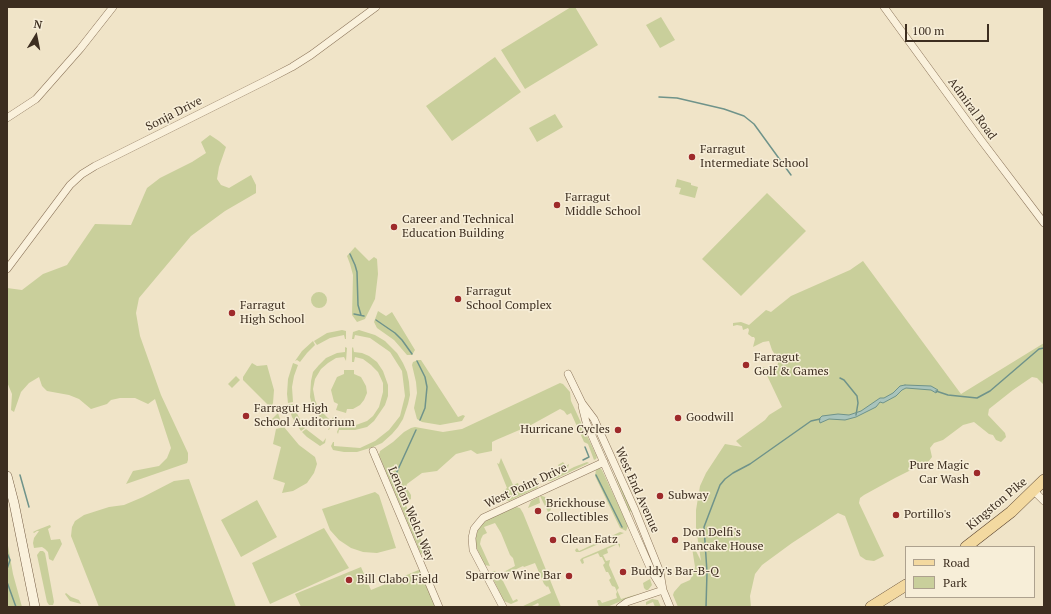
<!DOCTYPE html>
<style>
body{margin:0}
#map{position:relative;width:1051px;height:614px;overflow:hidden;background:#f0e4c8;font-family:"PT Serif",serif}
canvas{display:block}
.frame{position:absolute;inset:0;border:8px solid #3d2e20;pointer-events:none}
.legend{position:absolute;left:905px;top:546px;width:130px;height:52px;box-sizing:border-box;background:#f7eed8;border:1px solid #ada18e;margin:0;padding:5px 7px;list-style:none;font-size:12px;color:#3d2e20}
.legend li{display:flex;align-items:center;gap:8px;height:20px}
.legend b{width:20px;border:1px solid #ada18e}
.north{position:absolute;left:16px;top:16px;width:40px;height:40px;-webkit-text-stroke:3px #f7eed8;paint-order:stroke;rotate:10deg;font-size:11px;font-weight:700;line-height:16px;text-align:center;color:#3d2e20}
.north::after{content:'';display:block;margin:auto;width:14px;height:18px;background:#3d2e20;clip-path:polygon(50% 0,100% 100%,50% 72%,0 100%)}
.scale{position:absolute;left:905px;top:24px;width:84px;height:18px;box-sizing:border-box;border:2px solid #3d2e20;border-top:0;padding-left:5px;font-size:12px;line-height:14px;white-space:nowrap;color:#3d2e20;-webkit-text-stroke:3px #f7eed8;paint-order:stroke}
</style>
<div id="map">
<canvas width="1051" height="614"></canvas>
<div class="frame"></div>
<ul class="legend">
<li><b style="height:5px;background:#f3d9a0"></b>Road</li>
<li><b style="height:11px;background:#c9cf9b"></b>Park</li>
</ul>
<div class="north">N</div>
<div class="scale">100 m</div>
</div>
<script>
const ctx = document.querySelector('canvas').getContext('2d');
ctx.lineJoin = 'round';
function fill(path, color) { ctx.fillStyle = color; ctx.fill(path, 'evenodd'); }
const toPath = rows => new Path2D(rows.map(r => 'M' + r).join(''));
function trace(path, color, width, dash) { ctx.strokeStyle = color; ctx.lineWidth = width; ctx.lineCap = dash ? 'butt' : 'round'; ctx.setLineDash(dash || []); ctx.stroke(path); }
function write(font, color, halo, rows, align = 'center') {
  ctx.font = font + ' "PT Serif",serif'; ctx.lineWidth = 3; ctx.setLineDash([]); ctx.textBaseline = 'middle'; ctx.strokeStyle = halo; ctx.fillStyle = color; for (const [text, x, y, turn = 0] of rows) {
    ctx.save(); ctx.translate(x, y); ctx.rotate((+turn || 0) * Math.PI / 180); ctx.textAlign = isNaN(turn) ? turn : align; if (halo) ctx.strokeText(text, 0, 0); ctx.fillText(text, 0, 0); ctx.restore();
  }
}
const green = toPath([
 [571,7,575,7,598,45,525,89,501,50],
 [661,17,675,40,660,48,646,25],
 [495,57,521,92,452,141,426,106],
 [555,114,563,127,537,142,529,128],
 [210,135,219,141,226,147,219,167,217,179,221,185,229,188,251,175,256,185,256,193,225,211,191,236,139,298,136,313,140,336,161,395,188,453,188,460,187,463,126,484,133,471,159,466,167,458,171,448,155,399,148,404,135,398,120,398,111,400,107,404,91,409,79,399,69,395,47,391,42,386,39,377,29,383,21,392,14,412,11,410,12,394,7,382,7,288,22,290,43,274,67,265,95,224,131,225,147,188,160,178,192,162,206,153,201,142],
 [677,179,691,183,691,185,698,187,695,198,679,194,681,188,675,187],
 [767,193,806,231,741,296,702,259],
 [355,247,369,261,374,257,377,259,378,274,375,299,365,319,357,322,352,315,353,275,350,264,347,256],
 [863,261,961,394,1044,343,1044,385,1037,378,1032,377,1013,390,989,409,988,415,1005,433,1006,437,1001,442,996,440,993,435,989,434,974,422,963,425,943,440,934,443,930,448,932,457,925,466,923,464,895,478,864,495,860,498,859,503,884,556,874,561,866,560,860,556,845,516,838,513,792,543,762,565,755,574,750,596,751,607,678,607,673,595,674,592,681,584,690,580,694,572,695,567,691,541,701,561,696,528,696,510,700,486,706,473,725,444,742,447,736,441,765,420,769,415,782,407,763,367,771,369,778,364,777,358,772,350,769,341,763,342,753,347,755,339,754,337,752,337,748,334,749,330,748,328,743,330,742,326,737,325,733,326,733,323,741,322,749,325,766,310,771,312,791,296,850,270],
 '311 300a8 8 0 1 1 16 0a8 8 0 1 1-16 0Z',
 [378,311,386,316,392,312,415,350,412,355,407,355,394,340,377,328,374,322],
 [342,330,346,331,346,339,345,339,344,335,330,338,317,345,314,341,327,333],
 [359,330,375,335,385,341,397,353,403,363,407,372,409,382,410,395,408,404,403,419,398,427,392,434,382,443,373,447,357,452,344,452,333,450,331,446,333,442,334,442,334,446,360,448,375,441,389,430,400,416,405,396,402,371,390,352,370,338,355,335,354,339,352,339,353,332],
 [313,341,315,345,307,353,300,362,297,360,295,361,302,351],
 [345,347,347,348,346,361,344,357,336,358,328,363,321,369,315,379,313,389,315,400,319,409,331,421,333,417,334,418,329,430,328,430,330,426,321,419,312,405,310,397,311,381,313,372,319,365,326,358,337,353,345,352],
 [353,347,354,352,362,353,369,356,377,362,383,371,388,385,388,396,385,405,374,421,367,427,355,430,339,430,338,434,337,432,342,420,343,421,342,425,356,425,367,421,373,416,379,407,383,392,383,383,378,372,371,365,363,359,355,357,354,362,352,362,352,348],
 [418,360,421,360,458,417,463,415,465,416,462,421,440,425,422,422,417,419,414,408,417,393,416,382,412,365,413,362],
 [252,363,257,366,267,365,274,390,273,403,271,408,243,380,243,377],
 [293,363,298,365,294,376,292,387,293,402,288,403,287,394,288,379],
 [344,370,354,370,354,374,361,377,366,386,367,393,364,400,360,405,353,409,347,409,346,413,336,410,338,404,334,402,331,390,337,377,344,374],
 [236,376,240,380,232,388,228,384],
 [560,383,563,384,570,392,571,401,597,457,596,459,594,460,588,444,584,442,571,413,567,415,564,411,560,409,531,425,496,440,492,442,492,451,477,454,471,450,456,454,437,471,422,473,407,484,406,487,411,495,411,499,407,501,402,496,426,552,421,554,381,460,379,455,380,451,393,442,404,432,411,428,415,427,443,432,462,429],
 [288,404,293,404,295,410,305,428,301,431,292,417],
 [278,413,282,425,275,426,270,421],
 [284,427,299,445,315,457,317,464,314,473,307,483,293,491,282,493,285,483,273,479,281,447,273,444,276,429],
 [306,429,323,442,326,438,325,443,320,446,307,437,302,432],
 [501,458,513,485,518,483,520,488,535,480,534,478,536,477,539,485,537,488,509,501,506,500,503,491,507,488,497,463,499,464],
 [563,462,566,466,569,464,568,468,557,473,557,476,574,467,587,462,589,463,551,481,548,481,545,472,547,475,560,469,558,465],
 [600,468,602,470,628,526,626,531,620,528,595,476,596,470],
 [616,478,618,479,633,512,629,511],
 [189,479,236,607,99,607,71,536,72,527,75,521,84,515,109,507,124,505,143,497,174,481],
 [375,492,379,495,396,548,377,553,363,552,351,548,339,540,330,530,322,509],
 [540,496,542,496,545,497,551,509,550,511,548,512],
 [539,497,540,503,528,508,531,501],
 [257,500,277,537,241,557,221,520],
 [516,507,520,508,523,513,561,607,536,607,539,605,538,603,530,607,521,607,551,593,548,586,547,587,544,584,535,563,524,567,523,566,506,574,506,577,502,579,513,601,517,599,518,601,511,604,504,601,491,575,493,571,495,571,498,575,515,566,513,558,510,555,501,533,495,523,484,527,487,533,483,535,481,539,480,544,490,566,485,565,477,549,475,541,478,529,483,523,491,518],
 [50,525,51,527,48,529,51,540,60,539,62,544,53,561,49,559,48,552,45,549,42,547,34,548,33,543,34,538,39,531,37,531,34,533,33,532,37,530],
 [324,528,349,568,270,604,252,563],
 [620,532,624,533,580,552,576,552,575,550,577,548,579,551],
 [7,540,13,574,22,607,8,607],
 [617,543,620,544,620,548,618,544,607,549,608,553,603,555,606,561,610,560,609,565,619,588,617,590,621,599,638,594,607,607,599,607,597,601,598,600,600,600,602,603,617,598,616,594,617,592,615,587,612,586,609,580,611,578,608,572,606,572,603,565,605,563,602,557,600,557,598,553,583,559,584,563,582,564,580,560,582,558],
 [40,551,43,551,45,553,54,602,53,605,49,605,47,602,37,555],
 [361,567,371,590,421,569,436,607,301,607,295,594],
 [650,579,652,585,648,590,646,590,644,588,643,583],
 [66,593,71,597,79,600,81,604,70,601,65,594],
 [652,599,658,600,661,607,655,607,653,602,646,605,646,602]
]);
const water = toPath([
 [905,385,931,386,938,390,936,393,931,390,906,388,902,390,896,396,883,403,880,402,876,407,856,417,845,420,829,419,820,423,819,419,822,416,838,414,849,415,861,411,880,398,884,398,893,393,900,386,905,385]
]);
const stream = toPath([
 [659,97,677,98,724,109,744,116,754,124,791,175],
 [350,254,355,265,357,272,358,305,361,315],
 [354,314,364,316],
 [376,320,395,333,402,340,412,354],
 [417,361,425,377,427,387,425,408,420,420],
 [840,378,844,380,857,396,858,403,856,415],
 [936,391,948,395,977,398,990,391,1039,349,1044,348],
 [583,460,589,457,585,447],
 [20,475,29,507],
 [596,475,622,527],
 [392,479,395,476,416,430],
 [7,553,10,560,7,569],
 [7,582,16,607],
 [706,607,707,572,704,527,720,485,725,479,733,473,750,464,811,421,820,419]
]);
const minor = toPath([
 [884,7,981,140,1044,223],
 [7,118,36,99,80,49,113,7],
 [7,269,70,185,82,174,95,166,267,80,292,67,311,55,376,7],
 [568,374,582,403,594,419,635,510,660,572,663,590],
 [582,406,586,422,652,572,663,590,670,607],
 [373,451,439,607],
 [1034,491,1044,501],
 [503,607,473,550,472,538,474,529,478,524,483,518,604,462],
 [620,607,627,602,663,590]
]);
const secondary = toPath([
 [7,476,14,503,35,607]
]);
const primary = toPath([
 [966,547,1011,512,1044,480],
 [871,607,906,585]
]);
const markers = [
 [692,157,4,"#9e2a2b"],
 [557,205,4,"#9e2a2b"],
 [394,227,4,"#9e2a2b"],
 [458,299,4,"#9e2a2b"],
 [232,313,4,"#9e2a2b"],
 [746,365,4,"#9e2a2b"],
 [246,416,4,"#9e2a2b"],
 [678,418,4,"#9e2a2b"],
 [618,430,4,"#9e2a2b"],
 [977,473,4,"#9e2a2b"],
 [660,496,4,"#9e2a2b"],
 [538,511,4,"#9e2a2b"],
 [896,515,4,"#9e2a2b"],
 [553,540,4,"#9e2a2b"],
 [675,540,4,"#9e2a2b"],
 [623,572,4,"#9e2a2b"],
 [569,576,4,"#9e2a2b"],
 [349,580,4,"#9e2a2b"]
];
const streetNames = [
 ["Admiral Road",972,109,54],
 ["Sonja Drive",174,114,-27],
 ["West Point Drive",526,486,-25],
 ["West End Avenue",637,490,66],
 ["Kingston Pike",997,504,-40],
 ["Lendon Welch Way",411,514,67]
];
const poiNames = [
 ["Farragut",700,150],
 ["Intermediate School",700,164],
 ["Farragut",565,198],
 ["Middle School",565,212],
 ["Career and Technical",402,220],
 ["Education Building",402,234],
 ["Farragut",466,292],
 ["School Complex",466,306],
 ["Farragut",240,306],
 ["High School",240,320],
 ["Farragut",754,358],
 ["Golf & Games",754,372],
 ["Farragut High",254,409],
 ["School Auditorium",254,423],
 ["Goodwill",686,418],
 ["Hurricane Cycles",610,430,"right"],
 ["Pure Magic",969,466,"right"],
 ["Car Wash",969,480,"right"],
 ["Subway",668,496],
 ["Brickhouse",546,504],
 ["Collectibles",546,518],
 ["Portillo's",904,515],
 ["Don Delfi's",683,533],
 ["Pancake House",683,547],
 ["Clean Eatz",561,540],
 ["Buddy's Bar-B-Q",631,572],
 ["Sparrow Wine Bar",561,576,"right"],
 ["Bill Clabo Field",357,580]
];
fill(green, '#c9cf9b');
fill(water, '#a9c4bc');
trace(water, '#6f938a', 1);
trace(stream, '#6f938a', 1.5);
trace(minor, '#8d765c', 8);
trace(secondary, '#6f573f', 10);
trace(primary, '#5b4430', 12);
trace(minor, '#faf1dc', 7);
trace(secondary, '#faf1dc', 9);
trace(primary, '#f3d9a0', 11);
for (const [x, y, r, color] of markers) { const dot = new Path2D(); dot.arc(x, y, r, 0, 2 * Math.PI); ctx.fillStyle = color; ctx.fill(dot); trace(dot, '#f7eed8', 1.5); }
write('12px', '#3d2e20', '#f7eed8', streetNames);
write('12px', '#3d2e20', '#f7eed8', poiNames, 'left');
</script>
